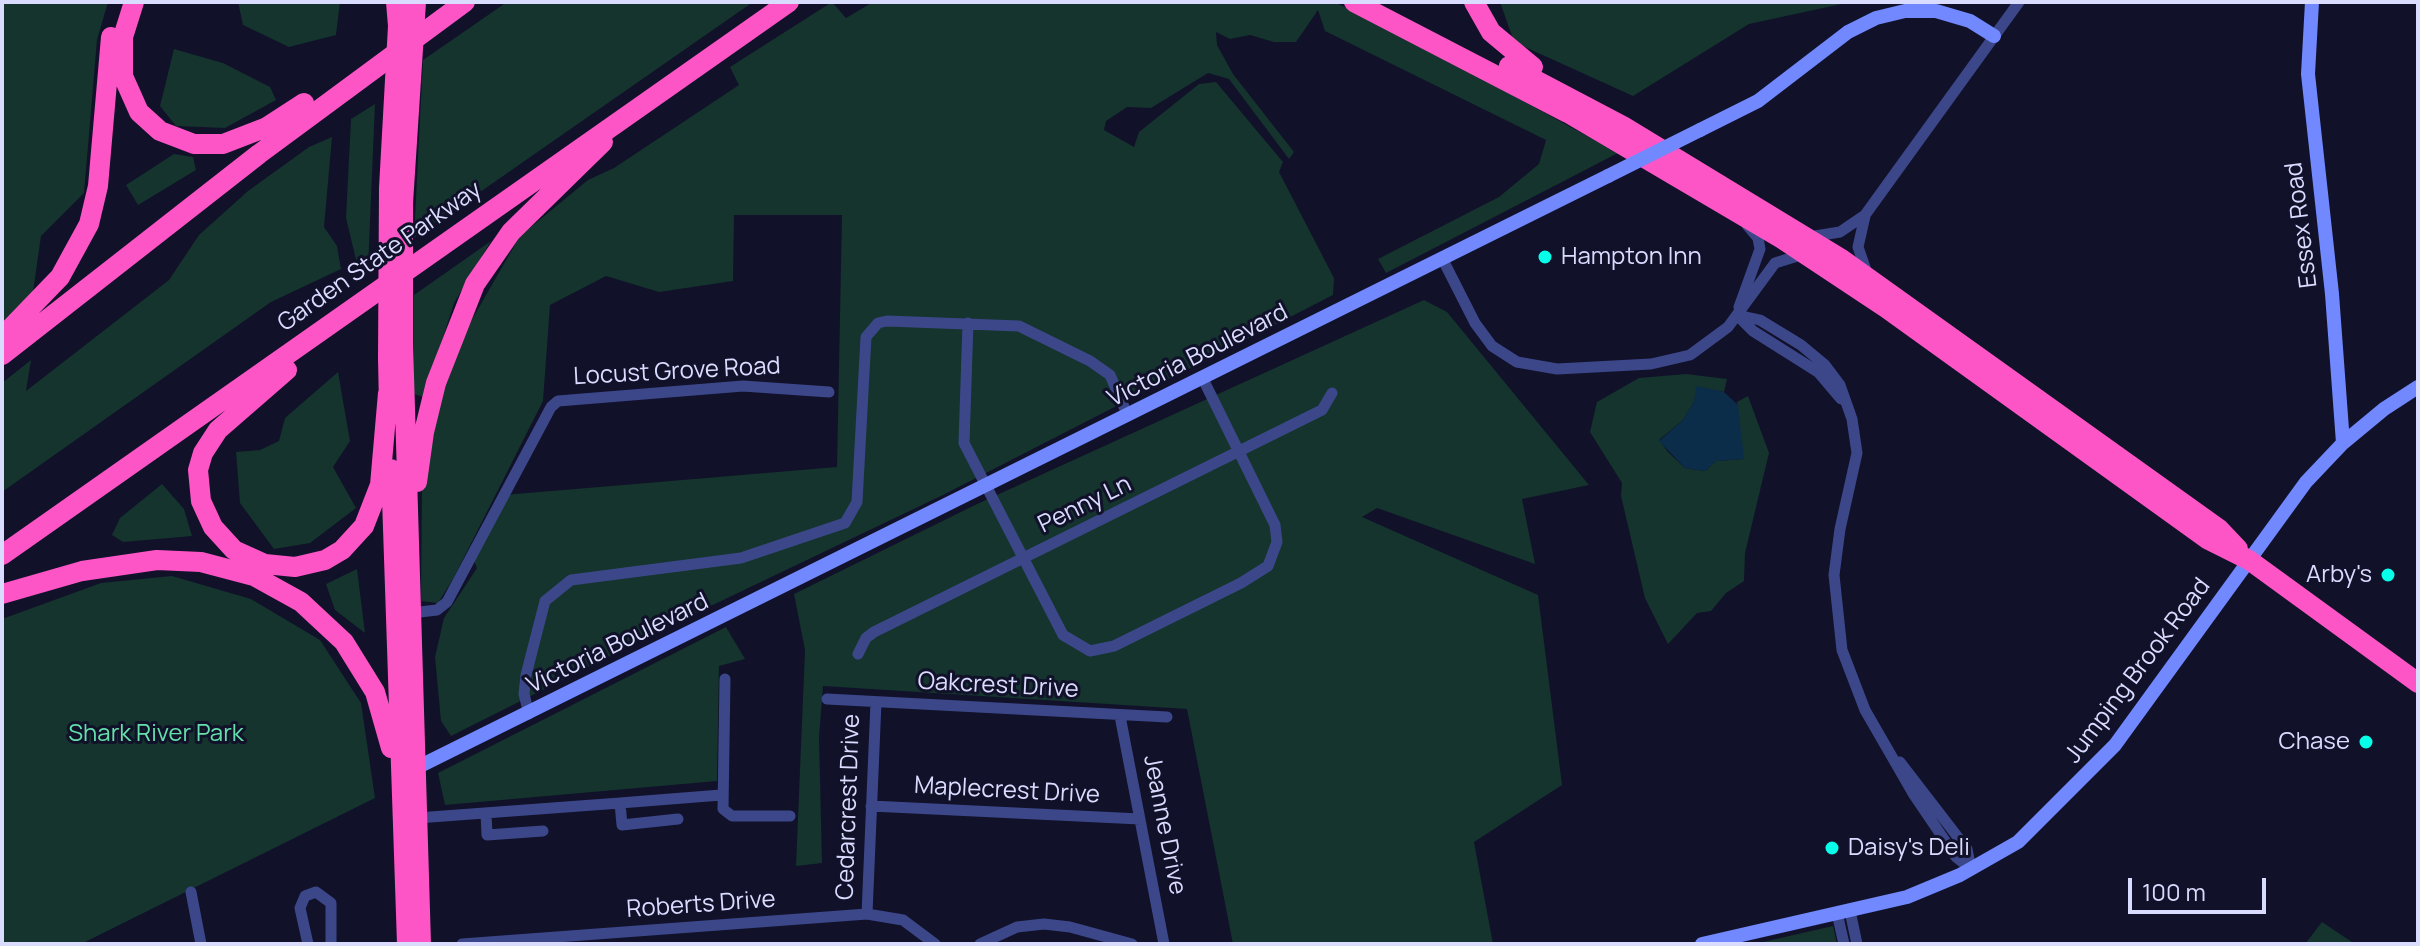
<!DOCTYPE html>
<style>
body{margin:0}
#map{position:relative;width:2420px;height:946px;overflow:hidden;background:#11112a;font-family:Manrope,sans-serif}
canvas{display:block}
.frame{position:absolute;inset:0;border:4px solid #dadcff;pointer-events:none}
.scale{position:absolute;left:2128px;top:878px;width:138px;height:36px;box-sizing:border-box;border:4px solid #dadcff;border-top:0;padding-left:10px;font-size:24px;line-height:28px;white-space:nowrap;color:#dadcff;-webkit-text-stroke:6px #11112a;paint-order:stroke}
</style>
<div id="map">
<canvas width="2420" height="946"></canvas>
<div class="frame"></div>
<div class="scale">100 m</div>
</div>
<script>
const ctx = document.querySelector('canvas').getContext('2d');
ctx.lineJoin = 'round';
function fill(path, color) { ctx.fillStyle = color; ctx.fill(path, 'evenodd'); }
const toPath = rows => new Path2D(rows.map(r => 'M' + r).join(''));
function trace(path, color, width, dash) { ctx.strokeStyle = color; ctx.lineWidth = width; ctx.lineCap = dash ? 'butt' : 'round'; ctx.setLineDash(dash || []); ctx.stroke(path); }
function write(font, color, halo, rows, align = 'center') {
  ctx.font = font + ' Manrope,sans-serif'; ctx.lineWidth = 6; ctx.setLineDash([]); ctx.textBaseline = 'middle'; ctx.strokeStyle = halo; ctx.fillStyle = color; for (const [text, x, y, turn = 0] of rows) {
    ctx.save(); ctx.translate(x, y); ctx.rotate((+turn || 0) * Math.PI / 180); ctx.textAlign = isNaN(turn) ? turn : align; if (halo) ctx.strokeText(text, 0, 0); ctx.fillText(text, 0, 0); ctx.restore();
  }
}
const green = toPath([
 [2,2,108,2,97,40,84,193,41,236,32,299,2,323],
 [238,2,340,2,336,35,289,47,243,25],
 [507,2,753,2,414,238,423,60],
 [832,2,846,18,873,2,1334,2,1401,34,1618,153,1386,273,1378,259,1499,197,1539,164,1546,140,1325,31,1318,10,1296,42,1274,42,1250,35,1230,39,1216,32,1217,45,1233,74,1294,152,1289,159,1229,79,1208,73,1151,108,1127,107,1106,121,1104,130,1134,147,1139,132,1199,84,1216,82,1283,162,1279,172,1334,278,1333,295,943,495,696,613,451,736,441,721,435,657,444,618,477,568,472,556,504,495,837,467,842,215,734,215,733,281,659,292,606,276,550,305,543,401,453,579,438,603,421,601,422,481,434,409,459,342,520,236,588,180,614,168,739,85,730,67],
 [1500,2,1851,2,1749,24,1633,96,1514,42],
 [174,49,223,63,270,87,276,100,225,128,176,126,160,106],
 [375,104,368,269,359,272,346,218,351,119],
 [332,137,324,227,337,246,341,269,271,302,2,492,2,383,31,360,26,391,169,280,199,235,248,191,309,147],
 [174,154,193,157,196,170,138,205,126,185],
 [491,241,454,303,424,397,414,394,414,295],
 [1424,300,1447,312,1589,485,1522,499,1535,564,1377,508,1362,517,1538,595,1562,785,1474,842,1493,944,1233,944,1187,709,823,686,819,737,822,863,796,866,805,650,794,594,975,505],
 [338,372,350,441,333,467,356,508,310,543,274,549,240,503,236,452,260,450,279,441,285,418],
 [1686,374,1727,379,1724,392,1697,387,1694,402,1683,420,1659,440,1668,452,1685,468,1705,471,1716,461,1743,459,1737,402,1748,396,1769,453,1745,553,1744,581,1726,593,1711,611,1697,613,1668,644,1645,598,1621,496,1622,483,1590,432,1597,402,1639,378],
 [162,484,184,509,192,536,123,542,112,535,120,518],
 [357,569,365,633,335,610,326,584],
 [172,576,251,599,320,640,361,703,375,798,81,944,2,944,2,619,101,583],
 [726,627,745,659,719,666,717,781,445,805,438,773],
 [2322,922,2355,944,2305,944],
 [1833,926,1837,944,1754,944]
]);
const water = toPath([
 [1696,386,1724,392,1738,405,1744,459,1716,461,1705,471,1685,468,1659,441,1683,420,1694,402]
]);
const street = toPath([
 [1865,216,1858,247,1867,273],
 [1809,237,1840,232,1865,215,2019,2],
 [1442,258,1475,323,1492,346,1517,362,1557,369,1651,364,1690,355,1728,327,1775,263,1804,254],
 [1739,307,1760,249,1758,238,1747,225],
 [1737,315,1760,320,1801,345,1825,365,1840,385,1852,419,1857,453,1840,529,1834,575,1842,650,1865,710,1914,795,1956,857,1971,869],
 [1737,315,1753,331,1818,372,1841,399],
 [968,323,964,443,1063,635,1090,651,1114,646,1241,583,1268,566,1277,542,1275,525,1202,377],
 [411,613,437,610,447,602,551,407,558,401,743,386,829,392],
 [858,654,866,638,874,632,1322,410,1332,393],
 [725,679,723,809,732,816,790,816],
 [827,699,1167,717],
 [529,714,524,694,526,675,545,601,571,580,741,558,845,523,857,502,866,337,878,323,887,321,1019,326,1090,361,1110,375,1128,416],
 [1120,716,1164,944],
 [1900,762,1967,849,1971,869],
 [620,803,721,795],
 [871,806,1140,819],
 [486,813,487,835,543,831],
 [417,818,620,803,622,825,678,819],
 [191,892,201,944],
 [1850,911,1857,944],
 [1837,913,1844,944],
 [867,914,876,702],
 [308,944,300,908,305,896,316,892,331,903,331,944],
 [462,944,867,914,903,920,935,944],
 [980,944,1017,927,1044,924,1070,927,1132,944]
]);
const secondary = toPath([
 [2312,2,2308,74,2332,294,2343,443],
 [1700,130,1758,101,1848,32,1876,18,1905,11,1936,11,1970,21,1994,36],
 [416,768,1608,176],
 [1702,944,1907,897,1960,875,2018,842,2115,745,2306,482,2343,443,2384,409,2418,387]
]);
const highway = toPath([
 [134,2,123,37,123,76,139,112,160,131,194,144,223,144,267,127,304,103],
 [396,2,398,26],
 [1354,2,1568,113,1782,239,1886,308,2207,539,2249,560,2418,683],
 [1474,2,1491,32,1533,67],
 [1509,66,1623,126,1840,258,2219,529,2238,549],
 [2,337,60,277,89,224,98,186,111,37],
 [403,342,421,944],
 [2,355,259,154,465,2],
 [388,358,389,406],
 [287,370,218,430,203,453,198,470,201,501,213,527,234,550,265,564,295,567,325,560,342,550,364,526,380,485,388,393],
 [391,469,407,944],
 [417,482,424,432,436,383,475,284,511,232,603,142],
 [2,555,789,2],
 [2,594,82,571,157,560,201,562,254,576,301,602,344,642,375,692,391,748]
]);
const secondaryBridge = toPath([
 [1608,176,1700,130]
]);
const highwayBridge = toPath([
 [403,342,403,203,416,2],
 [388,358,389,188,398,26]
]);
const markers = [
 [1545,257,8,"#07fee9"],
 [2388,575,8,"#07fee9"],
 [2366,742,8,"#07fee9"],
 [1832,848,8,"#07fee9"]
];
const streetNames = [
 ["Essex Road",2302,225,-97],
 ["Garden State Parkway",380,257,-35],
 ["Victoria Boulevard",1198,356,-27],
 ["Locust Grove Road",677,372,-3],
 ["Penny Ln",1085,505,-26],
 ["Victoria Boulevard",618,644,-26],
 ["Jumping Brook Road",2138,671,-53],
 ["Oakcrest Drive",998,686,3],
 ["Maplecrest Drive",1007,791,3],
 ["Cedarcrest Drive",849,807,-88],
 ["Jeanne Drive",1164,825,79],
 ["Roberts Drive",701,905,-4]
];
const poiNames = [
 ["Hampton Inn",1561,257],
 ["Arby's",2372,575,"right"],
 ["Chase",2350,742,"right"],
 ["Daisy's Deli",1848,848]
];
const parkNames = [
 ["Shark River Park",156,734]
];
fill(green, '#14342d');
fill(water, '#0b2d49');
trace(street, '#3c4789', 11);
trace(secondary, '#7188fe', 14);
trace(highway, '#fe55c6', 20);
trace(secondaryBridge, '#7188fe', 14);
trace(highwayBridge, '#fe55c6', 20);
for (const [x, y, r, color] of markers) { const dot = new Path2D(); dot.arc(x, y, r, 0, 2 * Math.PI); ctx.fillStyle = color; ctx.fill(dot); trace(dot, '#11112a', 3); }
write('24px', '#dadcff', '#11112a', streetNames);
write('24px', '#dadcff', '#11112a', poiNames, 'left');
write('24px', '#64e0aa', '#11112a', parkNames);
</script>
